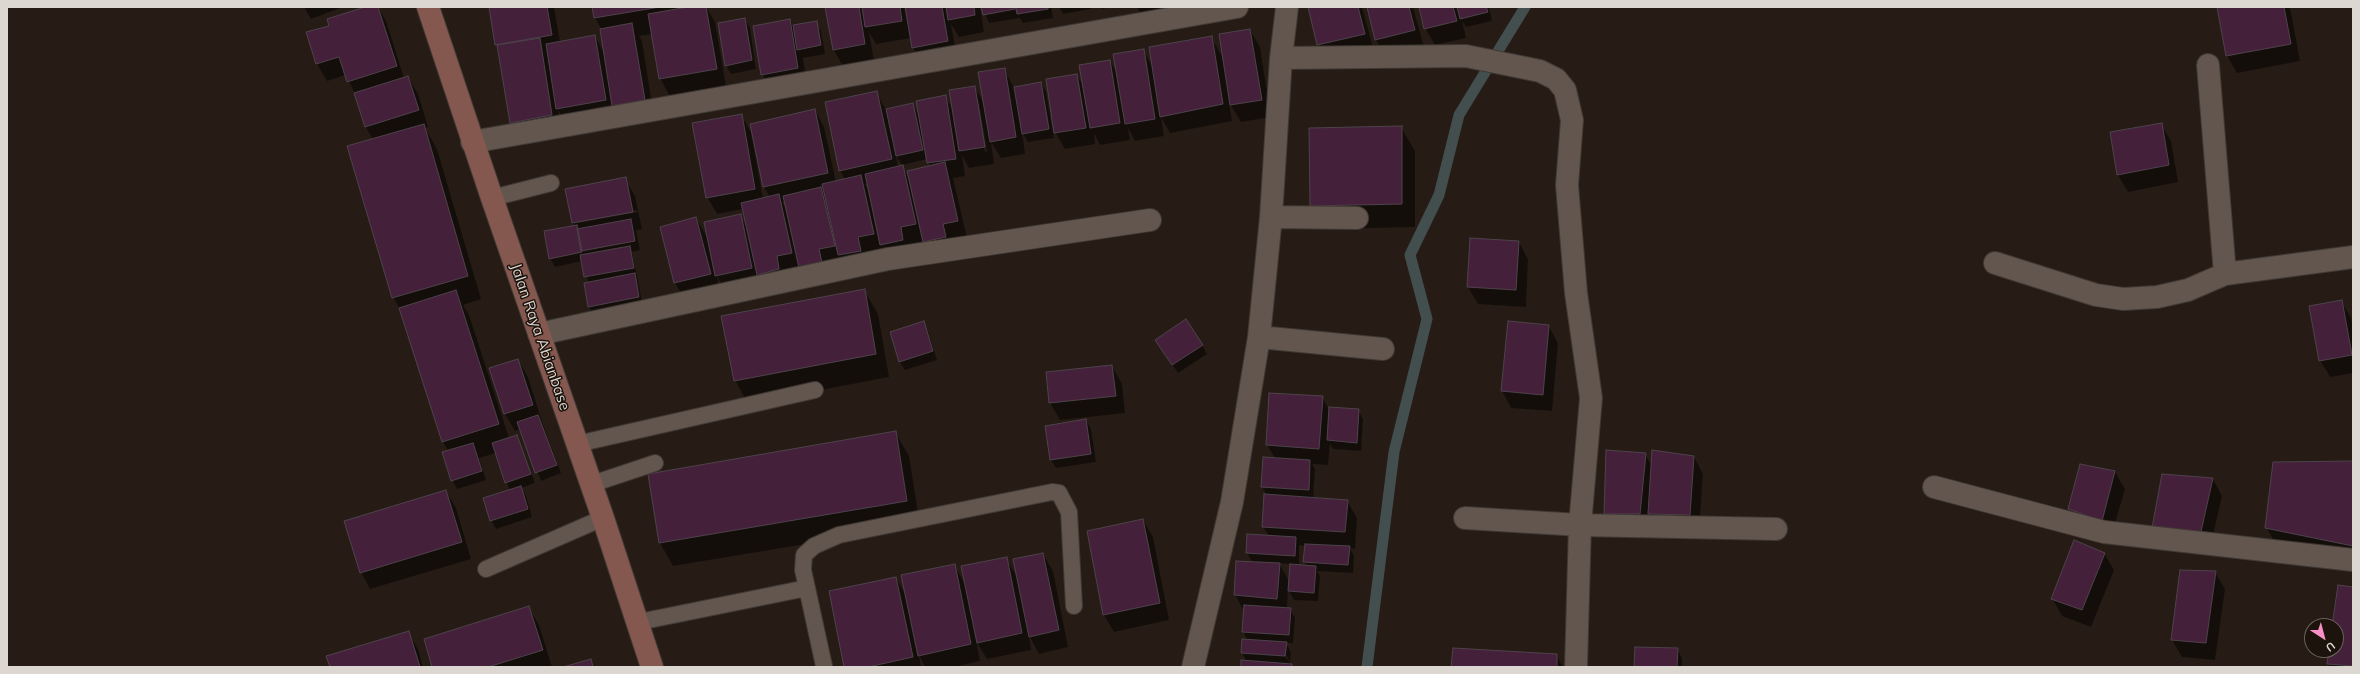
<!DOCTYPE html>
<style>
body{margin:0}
#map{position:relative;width:2360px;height:674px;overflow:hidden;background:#261c15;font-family:Mulish,sans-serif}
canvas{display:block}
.frame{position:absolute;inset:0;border:8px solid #ddd7d2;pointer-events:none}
.north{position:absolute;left:2304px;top:618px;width:40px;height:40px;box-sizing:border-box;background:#1c130c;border:1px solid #69615b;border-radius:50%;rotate:144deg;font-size:11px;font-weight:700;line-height:16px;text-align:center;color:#ddd7d2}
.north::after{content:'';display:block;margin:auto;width:14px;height:18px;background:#fb8fc5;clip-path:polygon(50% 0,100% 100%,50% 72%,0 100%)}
</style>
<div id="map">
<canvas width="2360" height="674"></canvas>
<div class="frame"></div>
<div class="north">U</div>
</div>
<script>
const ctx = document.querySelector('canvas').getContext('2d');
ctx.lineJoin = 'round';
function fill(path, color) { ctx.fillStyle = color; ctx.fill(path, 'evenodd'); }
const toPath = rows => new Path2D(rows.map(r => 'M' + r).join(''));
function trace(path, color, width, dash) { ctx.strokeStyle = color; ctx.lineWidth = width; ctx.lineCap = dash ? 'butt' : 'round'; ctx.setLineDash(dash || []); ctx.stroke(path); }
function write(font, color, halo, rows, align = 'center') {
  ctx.font = font + ' Mulish,sans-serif'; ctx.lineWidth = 3; ctx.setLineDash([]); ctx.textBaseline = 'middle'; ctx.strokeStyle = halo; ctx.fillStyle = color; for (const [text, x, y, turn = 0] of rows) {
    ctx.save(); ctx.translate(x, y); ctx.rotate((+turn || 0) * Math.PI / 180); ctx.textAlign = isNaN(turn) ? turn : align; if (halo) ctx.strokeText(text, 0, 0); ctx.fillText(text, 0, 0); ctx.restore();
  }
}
const shadow = toPath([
 [304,7,343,7,311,19],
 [368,7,378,7,386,21,404,78,408,77,418,94,428,127,425,128,437,149,481,299,463,305,469,315,509,438,517,436,535,483,521,488,526,496,532,517,496,529,491,520,510,491,496,453,479,458,486,480,457,489,452,480,448,451,443,442,402,313,393,297,373,140,366,127,356,96,346,75,327,81,317,64,308,33,330,26],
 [490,7,554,7,560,42,595,36,604,53,602,30,595,18,593,7,706,7,715,22,726,86,669,95,660,78,652,34,639,36,642,41,654,117,567,126,558,110,561,132,521,139,511,122],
 [826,7,862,7,863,9,863,7,980,7,984,32,959,37,951,24,957,58,923,65,913,48,911,38,876,44,869,32,874,61,843,66,833,49],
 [982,7,1013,7,1018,16,1015,7,1051,7,1053,18,1023,23,1020,18,989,23],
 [1059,7,1091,7,1091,9,1063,14],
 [1101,7,1112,7,1102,9],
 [1137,7,1178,7,1146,22],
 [1309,7,1362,7,1374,51,1328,62,1318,45],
 [1368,7,1413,7,1424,47,1386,57,1376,40],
 [1420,7,1489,7,1492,21,1466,27,1462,21,1466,38,1435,45,1425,28],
 [2218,7,2289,7,2291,12,2300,61,2237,73,2227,56],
 [745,20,750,28,756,69,731,74,726,65],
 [790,20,793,26,816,22,821,31,825,54,803,58,807,85,772,91,762,74],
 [1250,30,1260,47,1271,117,1241,122,1229,102,1232,121,1170,133,1161,117,1164,136,1135,141,1128,128,1130,140,1100,145,1094,133,1095,144,1065,149,1055,132,1077,75,1083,85,1110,61,1117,73,1143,50,1152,66,1211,37,1223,58],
 [1004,69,1014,88,1041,83,1046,92,1054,138,1028,142,1022,132,1025,154,1001,158,991,142,994,164,969,168,962,155,965,176,953,178,967,238,934,259,924,241,910,244,913,257,891,262,882,247,883,251,726,293,717,276,720,291,685,300,675,283,661,227,696,218,708,239,740,215,746,226,743,209,717,214,707,197,741,115,751,132,763,199,770,197,764,187,815,110,824,127,836,182,845,180,840,170,876,92,886,110,912,104,920,117,945,97,953,109,974,87,985,104],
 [977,104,979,104,987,151,985,152],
 [896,156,902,165,927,159,930,167,909,178,902,166,898,167],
 [865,184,868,184,869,192],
 [785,201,787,210,782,202],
 [2161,124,2171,141,2178,182,2128,192,2118,175],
 [1401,127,1415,151,1415,227,1325,229,1311,205],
 [625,179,635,196,642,229,636,230,640,250,632,252,643,306,594,315,589,307,589,283,582,261,555,267,550,258,575,226,572,223],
 [637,210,638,212,577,223,577,221],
 [1519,242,1528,259,1526,307,1478,304,1468,287],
 [864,290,878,314,889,377,748,404,735,380],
 [2341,301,2351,318,2353,329,2353,373,2330,377,2320,360],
 [923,323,928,331,937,360,905,370,900,362,891,332],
 [1548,325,1558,343,1552,411,1511,408,1502,391],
 [1202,345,1207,354,1178,373,1162,349],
 [518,360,528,377,542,422,561,473,541,481,521,429,515,431,505,414,490,368],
 [1112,366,1122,384,1125,413,1060,420,1050,403,1047,373],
 [1322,397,1330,411,1358,410,1363,419,1361,451,1333,449,1330,443,1328,465,1312,464,1315,469,1313,498,1347,501,1357,518,1355,549,1350,548,1354,556,1353,573,1317,571,1320,576,1318,601,1294,600,1288,589,1287,609,1290,609,1295,618,1293,643,1286,643,1291,652,1290,662,1284,651,1282,652,1293,667,1242,667,1247,662,1242,653,1248,641,1243,631,1244,611,1235,595,1237,562,1253,563,1247,553,1269,536,1263,527,1267,495,1262,487,1264,458,1275,458,1267,445],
 [1299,545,1306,546,1304,562,1307,566,1299,566],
 [1279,563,1291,564,1290,583],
 [1086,420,1091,429,1096,462,1056,468,1051,460],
 [895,432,909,456,920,525,673,566,660,543],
 [1645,454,1652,466,1694,457,1703,474,1699,532,1615,531,1605,514],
 [2353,462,2353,566,2280,551,2266,527],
 [2080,465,2115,472,2125,489,2111,537,2079,526,2069,509],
 [2213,479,2222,496,2209,553,2163,545],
 [446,491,456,508,471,559,370,589,361,572],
 [1143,520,1153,537,1169,620,1114,632,1104,615,1088,532],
 [2104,553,2114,570,2091,627,2062,616,2052,598],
 [1043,554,1053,571,1068,647,1039,654,1029,635,1031,650,987,659,976,641,980,661,954,667,925,667,919,655,921,667,845,667,896,578,906,596,954,565,965,584,1006,558,1017,577],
 [2215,572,2225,589,2215,660,2182,657,2172,640],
 [2353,588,2353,667,2330,667,2328,664,2330,650,2336,650,2336,626,2333,626],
 [529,608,539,625,552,667,433,667],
 [408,632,418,649,423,667,331,667],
 [1677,649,1682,658,1682,667,1635,667],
 [1556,655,1563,667,1452,667]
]);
const stream = toPath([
 [1367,667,1394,452,1427,319,1410,255,1439,195,1459,115,1525,7]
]);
const building = toPath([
 [365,7,378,7,397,66,347,82,339,57,316,64,306,32,329,26,327,19,365,7],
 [489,7,547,7,552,35,495,45,489,7],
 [592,7,660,7,594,18,592,7],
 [688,7,706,7,717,69,659,79,648,14,688,7],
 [825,7,859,7,865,44,833,50,825,7],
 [862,7,900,7,902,21,865,27,862,7],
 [905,7,942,7,948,41,912,48,905,7],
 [946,7,974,7,975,15,948,20,946,7],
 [981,7,1015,7,1015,9,983,15,981,7],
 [1016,7,1048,7,1048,9,1017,14,1016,7],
 [1308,7,1358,7,1365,34,1317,45,1308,7],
 [1367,7,1409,7,1415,30,1375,40,1367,7],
 [1419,7,1453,7,1457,21,1424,29,1419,7],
 [1457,7,1486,7,1488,12,1460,19,1457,7],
 [2217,7,2284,7,2291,44,2226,56,2217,7],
 [745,18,752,60,725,66,718,23,745,18],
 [790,19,798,68,761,75,753,26,790,19],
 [817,21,821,45,797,50,793,25,817,21],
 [632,23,645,100,612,106,600,29,632,23],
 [1250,29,1262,100,1230,105,1219,34,1250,29],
 [595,35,606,100,556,109,546,44,595,35],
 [1212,36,1223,104,1160,117,1149,47,1212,36],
 [540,38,552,115,510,123,497,45,540,38],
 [1144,49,1155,119,1125,124,1113,54,1144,49],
 [1110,60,1120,123,1090,128,1079,65,1110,60],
 [1005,68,1016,137,990,142,978,72,1005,68],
 [1077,74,1086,128,1054,133,1046,79,1077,74],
 [408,76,419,110,365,127,354,93,408,76],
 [1041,82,1049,129,1022,134,1014,87,1041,82],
 [975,86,985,147,959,151,949,90,975,86],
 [877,91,892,159,839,171,825,102,877,91],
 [946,95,956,159,927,163,916,101,946,95],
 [913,103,923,150,896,156,886,109,913,103],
 [815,109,828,173,763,187,750,124,815,109],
 [742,114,755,189,706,198,692,123,742,114],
 [2162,123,2169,165,2117,175,2110,132,2162,123],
 [424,124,468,276,392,298,347,146,424,124],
 [1402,126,1402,204,1310,206,1309,128,1402,126],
 [945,162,958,221,943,224,946,237,923,242,907,171,945,162],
 [903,165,916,224,901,227,903,240,880,245,865,174,903,165],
 [861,175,874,234,858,237,861,251,838,255,822,184,861,175],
 [626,177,633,212,572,223,565,189,626,177],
 [821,187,835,246,819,249,822,263,799,268,783,196,821,187],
 [779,194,792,253,777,256,779,269,757,275,741,203,779,194],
 [741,214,752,268,715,276,704,222,741,214],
 [696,217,711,274,674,283,660,227,696,217],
 [631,219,635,241,581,251,577,229,631,219],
 [577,225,582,252,549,259,544,231,577,225],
 [1470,238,1519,241,1516,290,1467,287,1470,238],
 [630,246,634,268,584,277,580,255,630,246],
 [635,273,639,297,588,307,584,283,635,273],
 [865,289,876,354,734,381,721,316,865,289],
 [456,290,499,424,442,442,399,308,456,290],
 [2342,300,2352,355,2319,361,2309,306,2342,300],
 [1186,319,1203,345,1172,365,1155,340,1186,319],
 [924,321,933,351,899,362,890,332,924,321],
 [1508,321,1549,325,1543,395,1501,391,1508,321],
 [518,359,533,405,504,414,489,368,518,359],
 [1112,365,1116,396,1049,403,1046,372,1112,365],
 [1269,393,1323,396,1319,449,1266,445,1269,393],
 [1329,407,1359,409,1357,443,1327,440,1329,407],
 [538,415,557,465,535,473,517,422,538,415],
 [1086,419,1091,454,1050,460,1045,426,1086,419],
 [896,431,907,501,659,543,648,474,896,431],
 [517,435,531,474,505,483,492,443,517,435],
 [473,443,482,471,451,481,442,452,473,443],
 [1606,450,1646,453,1640,514,1604,514,1606,450],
 [1652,450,1694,456,1690,515,1648,514,1652,450],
 [1263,457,1310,460,1309,490,1261,487,1263,457],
 [2353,461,2353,546,2265,528,2273,462,2353,461],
 [2080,464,2115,471,2102,521,2068,509,2080,464],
 [2162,474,2213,478,2200,536,2152,528,2162,474],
 [521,486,528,509,490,521,483,498,521,486],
 [446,490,462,542,360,573,344,521,446,490],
 [1264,494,1348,500,1345,532,1262,527,1264,494],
 [1143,519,1160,603,1103,615,1087,531,1143,519],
 [1247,534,1296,537,1295,556,1246,553,1247,534],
 [2074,540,2105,553,2082,610,2051,599,2074,540],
 [1305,544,1350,546,1348,565,1303,562,1305,544],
 [1043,553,1059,630,1029,637,1013,559,1043,553],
 [1007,557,1022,633,977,643,961,566,1007,557],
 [1236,561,1280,563,1277,599,1234,595,1236,561],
 [955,564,971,644,918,656,901,575,955,564],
 [1290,564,1316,566,1314,593,1288,591,1290,564],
 [2180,570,2216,571,2206,643,2171,640,2180,570],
 [896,577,913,657,868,667,844,667,829,591,896,577],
 [2338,585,2353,587,2353,666,2327,664,2329,650,2336,650,2336,626,2332,626,2338,585],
 [1244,605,1291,608,1289,635,1242,632,1244,605],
 [529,606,543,650,488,667,432,667,424,639,529,606],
 [409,631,420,667,330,667,326,656,409,631],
 [1242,639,1287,642,1285,656,1241,653,1242,639],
 [1635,647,1678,648,1677,667,1634,667,1635,647],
 [1453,648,1557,654,1557,667,1451,667,1453,648],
 [591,659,593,667,563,667,591,659],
 [1241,660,1292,664,1292,667,1241,667,1241,660]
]);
const lane = toPath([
 [492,198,551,183],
 [577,444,815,390],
 [592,484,655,463],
 [486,569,603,518],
 [807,588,824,666],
 [639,622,807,588,803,570,804,555,814,546,839,535,1052,492,1059,493,1069,512,1074,606]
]);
const street = toPath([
 [1281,58,1466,56,1540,71,1556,79,1565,90,1572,120,1567,185,1576,293,1591,398,1580,525,1576,667],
 [2208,65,2225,274,2353,257],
 [472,142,1237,7],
 [1271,217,1357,218],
 [1995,263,2096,295,2123,299,2157,297,2188,290,2225,274],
 [539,334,888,259,1150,220],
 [1259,337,1383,349],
 [1934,487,2104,532,2353,560],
 [1465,518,1580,525,1776,529],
 [1193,667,1232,502,1259,337,1271,217,1281,58,1287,7]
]);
const secondary = toPath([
 [428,7,492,198,603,518,652,667]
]);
const streetNames = [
 ["Jalan Raya Abianbase",540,337,71]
];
fill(shadow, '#0007');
trace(stream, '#434e4e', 11);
fill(building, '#44203b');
trace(building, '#4e434b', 1);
trace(lane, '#403935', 18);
trace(street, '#403935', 24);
trace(secondary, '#403935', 24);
trace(lane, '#62564e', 16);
trace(street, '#62564e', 22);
trace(secondary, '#84584f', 22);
write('15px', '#ddd7d2', '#1c130c', streetNames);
</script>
